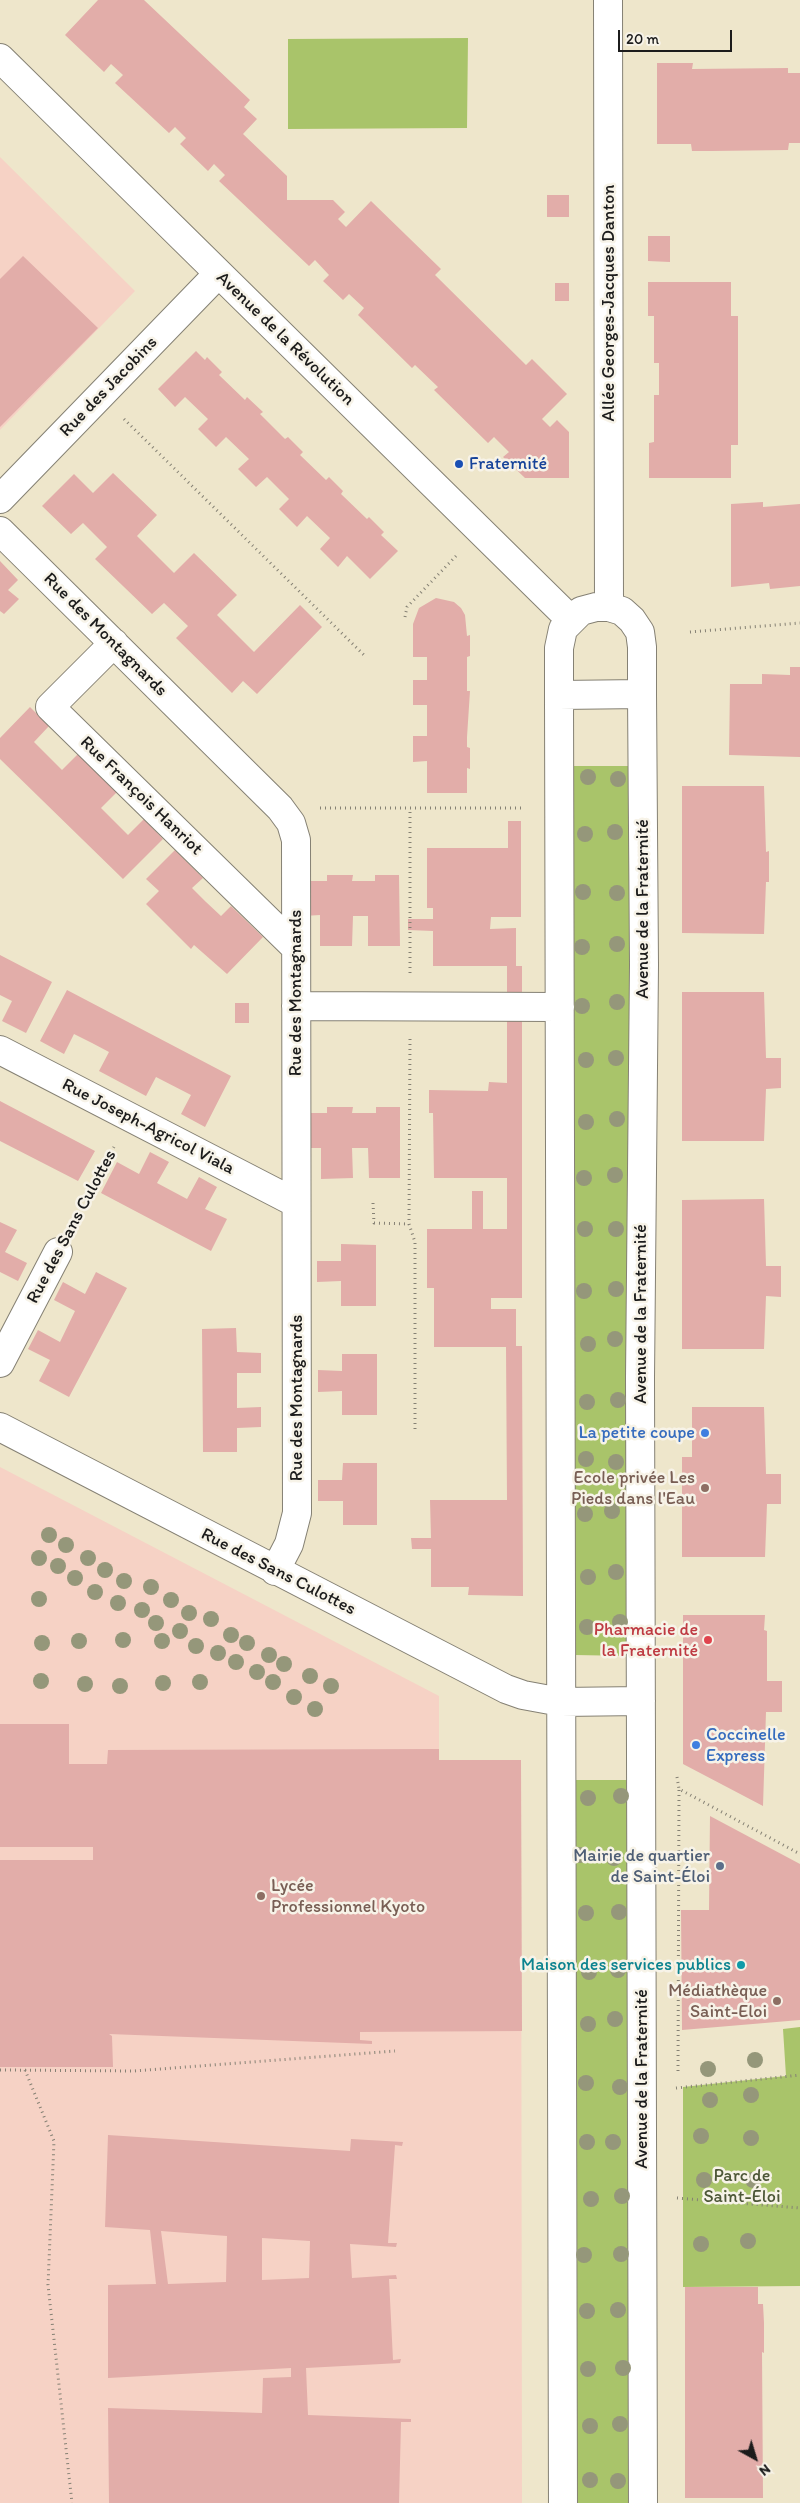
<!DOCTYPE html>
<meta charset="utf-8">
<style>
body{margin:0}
#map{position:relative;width:800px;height:2503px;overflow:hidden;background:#eee6cb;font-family:Itim,sans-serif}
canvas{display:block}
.north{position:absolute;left:730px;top:2433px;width:50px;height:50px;-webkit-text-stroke:4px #f7f3e8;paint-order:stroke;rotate:141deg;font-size:14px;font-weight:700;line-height:20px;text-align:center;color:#1c1c1c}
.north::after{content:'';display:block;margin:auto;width:18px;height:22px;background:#1c1c1c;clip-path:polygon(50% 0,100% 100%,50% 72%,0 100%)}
.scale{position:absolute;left:618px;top:30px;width:114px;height:22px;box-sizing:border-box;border:2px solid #1c1c1c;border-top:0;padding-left:6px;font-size:15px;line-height:18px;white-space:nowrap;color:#1c1c1c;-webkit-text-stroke:4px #f7f3e8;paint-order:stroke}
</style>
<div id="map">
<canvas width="800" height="2503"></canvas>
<div class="north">N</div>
<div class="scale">20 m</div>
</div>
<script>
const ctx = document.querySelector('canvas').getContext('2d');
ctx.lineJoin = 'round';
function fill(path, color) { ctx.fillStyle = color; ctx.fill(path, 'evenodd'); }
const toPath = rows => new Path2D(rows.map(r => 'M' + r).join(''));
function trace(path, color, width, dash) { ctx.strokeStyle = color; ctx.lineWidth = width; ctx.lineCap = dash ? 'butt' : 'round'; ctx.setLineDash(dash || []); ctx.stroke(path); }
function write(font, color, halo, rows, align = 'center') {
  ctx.font = font + ' Itim,sans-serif'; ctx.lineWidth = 5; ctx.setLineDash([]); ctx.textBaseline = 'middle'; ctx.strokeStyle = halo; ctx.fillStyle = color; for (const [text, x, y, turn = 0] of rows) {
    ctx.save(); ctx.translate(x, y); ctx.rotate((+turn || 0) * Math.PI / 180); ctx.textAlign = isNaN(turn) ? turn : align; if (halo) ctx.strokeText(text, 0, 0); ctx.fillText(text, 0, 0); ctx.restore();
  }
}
const built = toPath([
 [0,157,135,291,0,430],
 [0,1467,439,1696,439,1760,521,1760,522,2503,0,2503]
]);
const green = toPath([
 [468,38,467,128,288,129,288,39],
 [573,766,629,766,630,1656,575,1655],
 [575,1780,629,1780,631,2503,577,2503],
 [800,2027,800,2286,683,2287,683,2087,786,2076,783,2029]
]);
const building = toPath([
 [98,0,144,0,250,100,244,107,257,119,243,134,287,176,287,200,333,200,345,212,338,219,346,227,371,201,441,269,435,275,526,365,532,359,567,394,542,419,550,427,557,420,569,432,569,478,525,478,503,457,509,452,494,437,488,443,434,390,438,387,415,365,412,368,358,315,364,308,349,294,343,300,323,281,329,275,315,260,309,266,219,181,225,175,214,164,208,171,180,144,186,138,175,127,169,133,115,83,123,75,111,64,104,72,65,35],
 [657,63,693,63,692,69,788,68,788,73,800,73,800,143,789,143,788,150,712,151,692,151,691,144,657,144],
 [547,195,569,195,569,217,547,217],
 [648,236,670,236,670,262,648,261],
 [23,256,98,328,0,427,0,279],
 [648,282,731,282,731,316,738,316,738,445,731,445,731,478,649,478,649,443,654,442,654,395,659,395,659,363,654,363,654,316,648,316],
 [555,283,569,283,569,301,555,301],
 [196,351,205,360,207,357,222,372,219,375,245,400,247,397,263,412,260,414,285,439,288,437,303,452,300,455,326,480,329,477,343,491,341,494,367,519,369,517,384,532,381,535,398,551,370,579,347,556,338,567,320,549,330,538,307,516,297,527,279,509,289,499,267,477,256,487,238,469,249,459,226,437,216,447,198,429,208,419,185,397,175,407,158,389],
 [113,473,157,515,137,536,174,573,194,553,237,595,217,615,254,652,300,605,322,627,257,694,243,681,232,693,176,638,188,626,164,603,152,614,95,559,107,547,83,523,71,534,42,506,74,474,93,493],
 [763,502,763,507,800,504,800,586,770,589,769,583,731,587,731,504],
 [0,561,18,580,8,590,19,599,4,614,0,611],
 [436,598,454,602,461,608,465,615,467,636,470,635,470,656,467,657,467,691,470,691,467,737,467,747,470,748,470,769,467,768,467,793,427,793,427,761,413,762,413,736,427,736,427,705,413,705,413,680,427,680,427,657,413,657,413,624,419,608],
 [790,667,800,667,800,757,729,755,730,684,762,684,762,674,790,675],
 [30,707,49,726,34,742,62,770,78,754,117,792,101,808,128,835,144,819,163,839,123,879,0,759,0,738],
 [682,786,764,786,766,852,769,851,769,882,766,882,764,934,682,933],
 [508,821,521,821,521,917,491,917,490,929,516,928,516,966,522,966,522,1298,491,1298,491,1309,516,1309,516,1346,522,1346,523,1596,468,1595,469,1587,431,1587,431,1549,412,1549,411,1538,431,1538,430,1500,507,1500,506,1347,434,1347,434,1288,427,1288,427,1229,472,1229,472,1191,483,1191,483,1229,507,1229,507,1178,434,1178,433,1113,429,1113,429,1090,488,1091,489,1082,507,1083,507,966,433,966,433,931,408,930,408,919,433,919,433,908,427,908,427,848,508,848],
 [175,850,203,878,192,888,206,902,221,916,231,906,263,937,227,974,194,945,191,949,146,904,159,891,146,879],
 [327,875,353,875,352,881,375,881,375,875,399,875,400,946,368,946,368,916,353,916,352,946,320,946,320,915,304,916,303,881,327,881],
 [0,955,52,982,26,1033,2,1021,12,1001,0,995],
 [67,990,231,1076,205,1127,181,1114,191,1095,156,1077,146,1096,99,1071,109,1052,92,1043,74,1034,64,1054,40,1041],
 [682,992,764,992,766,1058,781,1058,781,1088,766,1089,764,1141,682,1141],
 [235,1003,249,1003,249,1023,235,1023],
 [0,1101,95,1151,78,1181,0,1141],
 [327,1107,353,1107,352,1113,376,1113,376,1107,400,1107,400,1178,369,1178,368,1148,352,1148,353,1178,321,1179,321,1148,304,1148,303,1113,327,1113],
 [150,1152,169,1162,157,1183,187,1199,199,1177,217,1187,205,1209,227,1219,211,1251,101,1193,117,1162,139,1174],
 [764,1199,766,1266,781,1266,781,1297,766,1296,764,1349,682,1349,682,1200],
 [0,1222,17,1230,5,1252,27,1263,18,1281,0,1272],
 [341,1244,376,1245,376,1306,341,1306,341,1281,317,1282,317,1261,341,1261],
 [96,1272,127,1288,69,1397,39,1381,50,1360,28,1349,38,1330,60,1342,75,1311,54,1300,63,1282,85,1294],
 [236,1328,237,1352,261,1353,261,1373,237,1373,237,1408,261,1407,261,1427,237,1428,237,1452,203,1452,202,1329],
 [342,1354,377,1354,377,1415,342,1415,342,1391,318,1392,318,1370,342,1371],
 [692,1407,764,1407,766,1474,781,1474,781,1504,767,1504,765,1557,682,1557,682,1457,692,1457],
 [343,1463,377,1463,377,1525,343,1525,343,1501,318,1501,318,1480,342,1480],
 [683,1615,765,1615,764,1630,767,1631,767,1681,782,1681,782,1712,766,1712,763,1806,683,1764],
 [0,1724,69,1724,69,1764,107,1764,108,1750,439,1749,439,1760,521,1760,522,2031,360,2032,360,2040,372,2041,372,2044,109,2034,112,2036,113,2067,0,2067,0,1860,93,1860,93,1847,0,1847],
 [710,1816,800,1864,800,2020,682,2030,681,1910,709,1910],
 [108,2135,350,2151,351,2139,403,2142,402,2146,395,2145,388,2243,397,2243,396,2247,350,2244,352,2278,396,2275,397,2279,389,2279,393,2360,401,2359,400,2363,306,2368,308,2415,411,2419,411,2422,401,2422,399,2503,109,2503,108,2408,262,2413,263,2378,291,2377,291,2368,108,2378,108,2285,156,2284,150,2230,105,2227],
 [161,2231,227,2236,226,2282,168,2284],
 [262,2238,310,2241,309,2278,262,2280],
 [685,2287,758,2287,758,2304,763,2304,764,2323,764,2353,762,2352,763,2498,685,2498]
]);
const path = toPath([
 [124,419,366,657],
 [405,617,407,607,456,556],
 [690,632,800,623],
 [320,808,525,808],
 [410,973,410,808],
 [410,1039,409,1224,415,1242,415,1433],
 [373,1203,374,1223,409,1224],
 [74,1223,114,1147],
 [677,1777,679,1789,800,1854],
 [0,2070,134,2071,395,2051],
 [25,2070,54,2141,48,2285,72,2503],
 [678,2071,679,1789],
 [676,2088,800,2075],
 [677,2198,800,2208]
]);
const minor = toPath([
 [608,0,609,607],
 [0,58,571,620],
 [0,499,218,274],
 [0,531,280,808,291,823,296,840,297,1513,289,1544,275,1571],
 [596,607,609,607,622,611,632,620,640,632,642,647,642,694,559,695,559,648,563,629,581,611,596,607],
 [114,643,50,707,296,948],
 [642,694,644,965,640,1377,643,2503],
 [559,695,563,2503],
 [296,1006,560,1007],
 [0,1050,296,1203],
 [0,1363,58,1252],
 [0,1427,506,1689,523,1695,561,1702,641,1701]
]);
const trees = [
 [588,777],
 [618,779],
 [615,832],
 [585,834],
 [583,892],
 [617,893],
 [617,944],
 [582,947],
 [617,1002],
 [582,1006],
 [616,1058],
 [586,1060],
 [617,1119],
 [586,1122],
 [615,1175],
 [584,1178],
 [585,1229],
 [616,1229],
 [616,1289],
 [584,1291],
 [615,1339],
 [588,1344],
 [618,1400],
 [587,1402],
 [586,1459],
 [616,1462],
 [612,1511],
 [585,1514],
 [49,1535],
 [66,1545],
 [39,1558],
 [88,1558],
 [58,1566],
 [105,1570],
 [616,1572],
 [588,1577],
 [75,1578],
 [124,1581],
 [151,1587],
 [95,1592],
 [39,1599],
 [171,1600],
 [118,1603],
 [142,1610],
 [189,1613],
 [211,1619],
 [620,1622],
 [156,1623],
 [587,1627],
 [180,1631],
 [231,1635],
 [123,1640],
 [79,1641],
 [162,1641],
 [42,1643],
 [247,1643],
 [196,1646],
 [218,1653],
 [269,1655],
 [236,1662],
 [284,1664],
 [257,1672],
 [310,1676],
 [41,1681],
 [200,1682],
 [273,1682],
 [163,1683],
 [85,1684],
 [120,1686],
 [331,1686],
 [294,1697],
 [315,1709],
 [621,1796],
 [588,1798],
 [580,1855],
 [614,1858],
 [619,1912],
 [586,1913],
 [618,1970],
 [589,1972],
 [615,2019],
 [588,2024],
 [755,2060],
 [708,2069],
 [586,2083],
 [620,2087],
 [751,2095],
 [710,2100],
 [701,2136],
 [751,2138],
 [587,2142],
 [613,2142],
 [704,2180],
 [753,2180],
 [622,2196],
 [591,2199],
 [748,2241],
 [701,2244],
 [621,2254],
 [584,2255],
 [618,2310],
 [587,2311],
 [623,2368],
 [588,2369],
 [620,2424],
 [590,2426],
 [590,2480],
 [618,2481]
];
const markers = [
 [459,464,5,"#1a4fb4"],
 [705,1433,5,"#3f7fe0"],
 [705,1488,5,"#8d6e63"],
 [708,1640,5,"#e0444e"],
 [696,1745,5,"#3f7fe0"],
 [720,1866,5,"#5c6f8a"],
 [261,1896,5,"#8d6e63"],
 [741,1965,5,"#0f9aa8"],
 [777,2001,5,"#8d6e63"]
];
const streetNames = [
 ["Allée Georges-Jacques Danton",609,303,-90],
 ["Avenue de la Révolution",285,339,44],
 ["Rue des Jacobins",109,387,-46],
 ["Rue des Montagnards",105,635,45],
 ["Rue François Hanriot",141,796,44],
 ["Avenue de la Fraternité",643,909,-90],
 ["Rue des Montagnards",296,993,-90],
 ["Rue Joseph-Agricol Viala",148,1127,27],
 ["Rue des Sans Culottes",72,1227,-62],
 ["Avenue de la Fraternité",641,1314,-90],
 ["Rue des Montagnards",297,1398,-90],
 ["Rue des Sans Culottes",278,1572,27],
 ["Avenue de la Fraternité",642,2079,-90]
];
const transitNames = [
 ["Fraternité",469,464]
];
const shopNames = [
 ["La petite coupe",695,1433],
 ["Coccinelle",706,1735,"left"],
 ["Express",706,1756,"left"]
];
const educationNames = [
 ["Ecole privée Les",695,1478],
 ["Pieds dans l'Eau",695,1499],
 ["Lycée",271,1886,"left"],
 ["Professionnel Kyoto",271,1907,"left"],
 ["Médiathèque",767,1991],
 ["Saint-Eloi",767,2012]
];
const healthNames = [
 ["Pharmacie de",698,1630],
 ["la Fraternité",698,1651]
];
const serviceNames = [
 ["Mairie de quartier",710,1856],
 ["de Saint-Éloi",710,1877]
];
const cultureNames = [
 ["Maison des services publics",731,1965]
];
const parkNames = [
 ["Parc de",742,2176],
 ["Saint-Éloi",742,2197]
];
fill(built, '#f6d2c5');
fill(green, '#a9c46a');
fill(building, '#e2ada9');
trace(minor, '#858174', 30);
trace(path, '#858174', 3, [1, 4]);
trace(minor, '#fff', 28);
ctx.fillStyle = '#95977a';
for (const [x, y] of trees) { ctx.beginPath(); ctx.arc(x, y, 8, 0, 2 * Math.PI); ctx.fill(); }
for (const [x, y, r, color] of markers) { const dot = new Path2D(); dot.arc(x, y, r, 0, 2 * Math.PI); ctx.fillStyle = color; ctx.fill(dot); trace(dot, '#f7f3e8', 2); }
write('18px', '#1c1c1c', '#f7f3e8', streetNames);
write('18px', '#164399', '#f7f3e8', transitNames, 'left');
write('18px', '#366cbe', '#f7f3e8', shopNames, 'right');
write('18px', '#785e54', '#f7f3e8', educationNames, 'right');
write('18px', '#be3a42', '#f7f3e8', healthNames, 'right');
write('18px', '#4e5e75', '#f7f3e8', serviceNames, 'right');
write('18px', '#0d838f', '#f7f3e8', cultureNames, 'right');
write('18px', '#4d5737', '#f7f3e8', parkNames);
</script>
